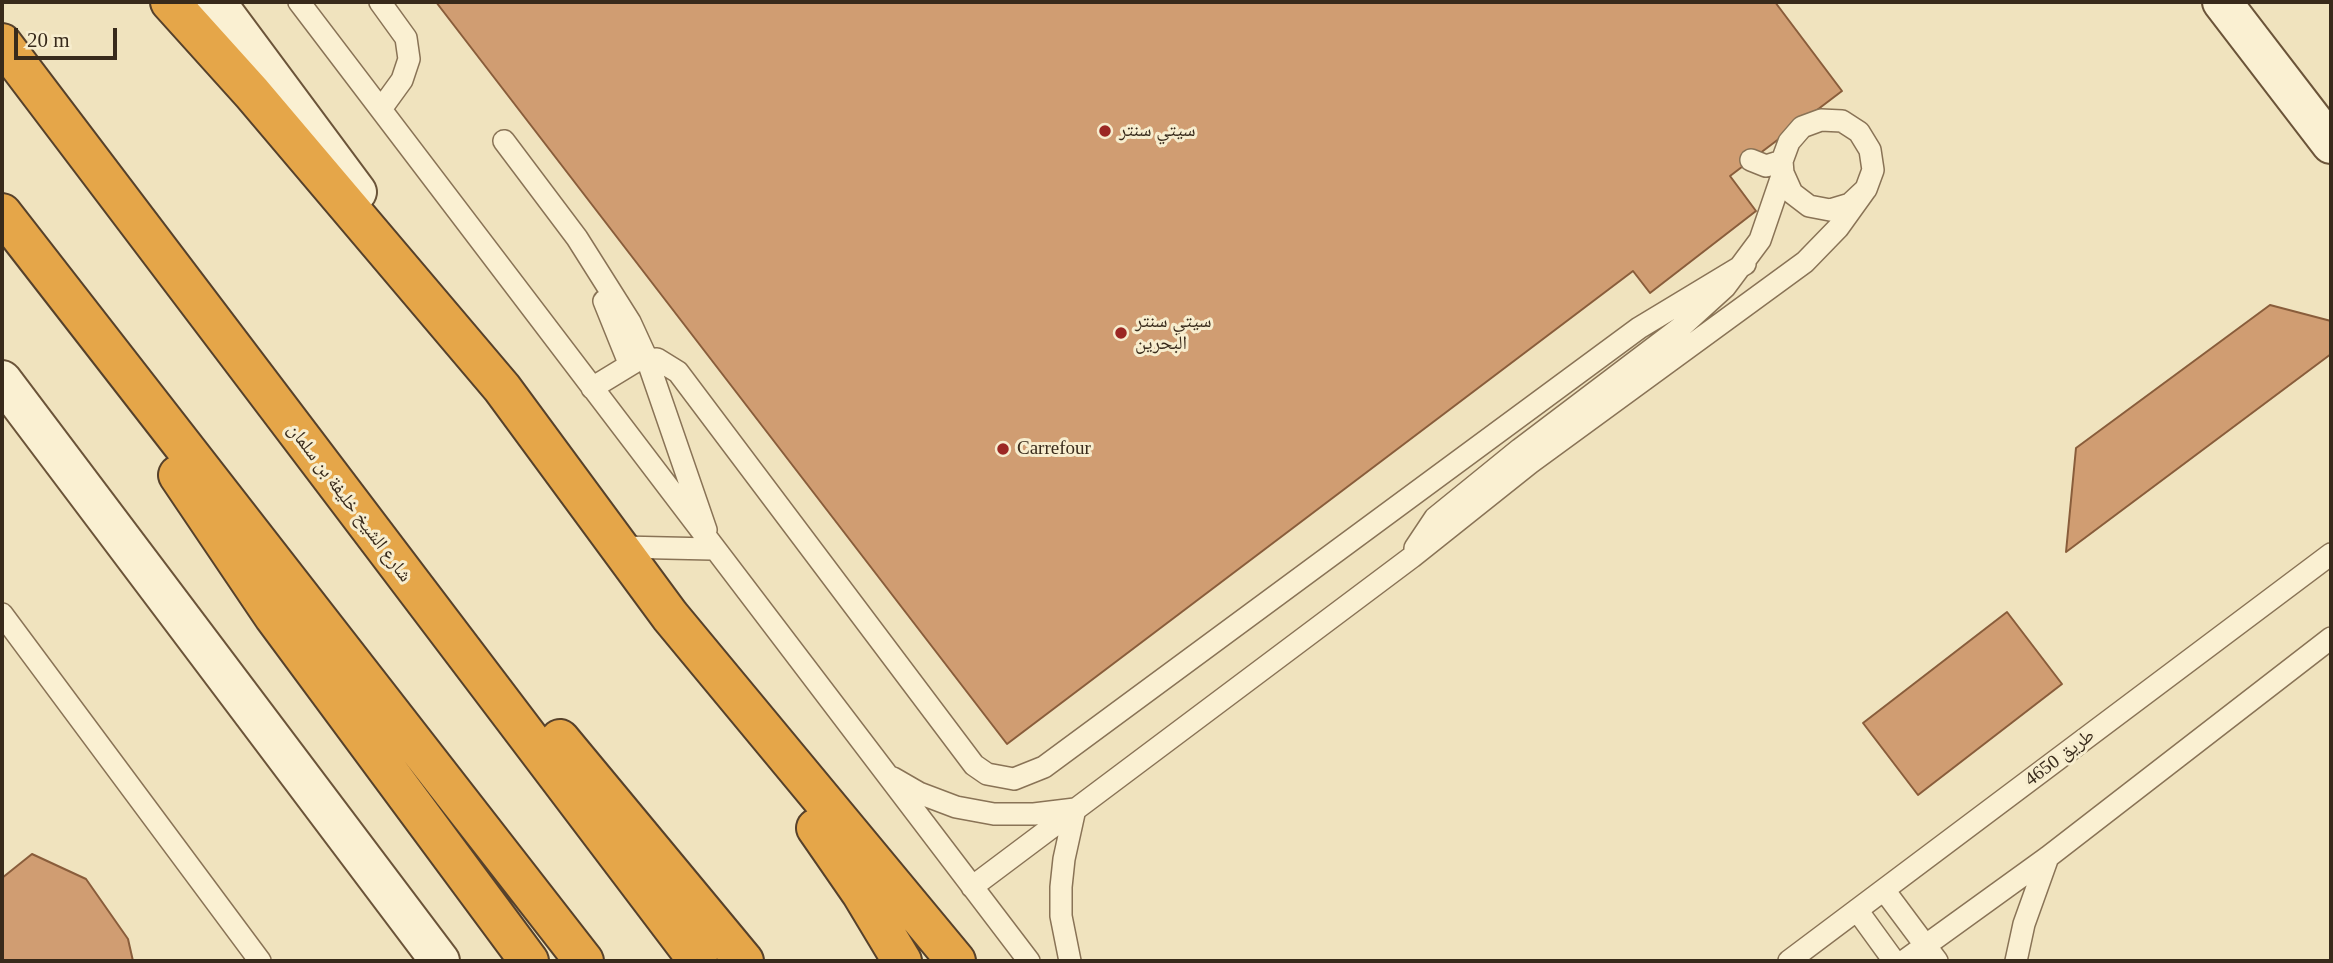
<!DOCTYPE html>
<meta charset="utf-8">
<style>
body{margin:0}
#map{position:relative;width:2333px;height:963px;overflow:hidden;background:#f0e3be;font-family:"Times New Roman",serif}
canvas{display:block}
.frame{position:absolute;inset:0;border:4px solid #382a1b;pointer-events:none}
.scale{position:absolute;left:14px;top:28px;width:103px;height:32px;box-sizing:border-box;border:4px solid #382a1b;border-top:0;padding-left:9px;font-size:21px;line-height:24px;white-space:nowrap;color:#382a1b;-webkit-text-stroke:5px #f7edce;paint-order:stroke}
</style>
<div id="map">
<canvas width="2333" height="963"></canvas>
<div class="frame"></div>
<div class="scale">20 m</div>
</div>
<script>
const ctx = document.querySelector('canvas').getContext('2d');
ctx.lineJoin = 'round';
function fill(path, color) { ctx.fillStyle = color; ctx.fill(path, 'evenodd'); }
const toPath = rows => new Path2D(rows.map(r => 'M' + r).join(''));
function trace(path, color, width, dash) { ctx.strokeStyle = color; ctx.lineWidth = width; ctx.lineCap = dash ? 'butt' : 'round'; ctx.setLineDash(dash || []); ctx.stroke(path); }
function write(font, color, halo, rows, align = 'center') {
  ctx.font = font + ' "Times New Roman","Noto Naskh Arabic",serif'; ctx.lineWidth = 6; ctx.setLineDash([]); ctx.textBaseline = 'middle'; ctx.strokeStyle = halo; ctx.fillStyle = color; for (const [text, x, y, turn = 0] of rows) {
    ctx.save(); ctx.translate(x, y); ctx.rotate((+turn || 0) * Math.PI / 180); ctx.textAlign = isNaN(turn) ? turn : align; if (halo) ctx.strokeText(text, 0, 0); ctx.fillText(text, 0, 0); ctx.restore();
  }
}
const building = toPath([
 [436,2,1775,2,1842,91,1730,176,1756,211,1650,293,1633,271,1007,744,436,2],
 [2270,305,2331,321,2331,354,2066,552,2076,448,2270,305],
 [2007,612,2062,684,1918,795,1863,723,2007,612],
 [32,854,86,879,128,939,133,961,2,961,2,878,32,854]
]);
const service = toPath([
 [299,2,1029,961],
 [380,2,406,38,409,59,402,80,381,109],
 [504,141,577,238,630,322,647,359,706,530],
 [1751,160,1766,166,1782,161],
 [604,301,629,363],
 [592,388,638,360,657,359,678,372,974,765,987,774,1014,779,1044,767,1639,328,1745,264],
 [621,547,712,549],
 [1415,548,1435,518,1520,449,1681,327,1725,287,1760,240,1783,173,1782,161,1789,142,1802,127,1821,120,1842,121,1859,132,1870,150,1873,170,1866,189,1850,204,1830,210,1809,206,1792,193,1783,173],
 [2,614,260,961],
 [893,778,919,793,956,807,994,814,1034,814,1075,809,1064,859,1061,887,1061,916,1070,961],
 [972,887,1412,557,1530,463,1805,262,1838,228,1866,189],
 [1884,890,1937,961],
 [1857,910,1894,961],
 [1789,961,2331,554],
 [1904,961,2048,857,2331,638],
 [2016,961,2024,924,2048,857]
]);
const secondary = toPath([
 [216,2,357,192],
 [2222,2,2331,144],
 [2,380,440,961]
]);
const motorway = toPath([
 [170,2,252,93,502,388,670,616,956,961],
 [2,43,698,961],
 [2,213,584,961],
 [178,475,274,617,529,961],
 [560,739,744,961],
 [816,828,861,893,902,961]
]);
const markers = [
 [1105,131,7,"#9b2723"],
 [1121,333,7,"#9b2723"],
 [1003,449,7,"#9b2723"]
];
const poiNames = [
 ["سيتي سنتر",1119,131],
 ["سيتي سنتر",1135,322],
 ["البحرين",1135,344],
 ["Carrefour",1017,449]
];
const streetNames = [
 ["شارع الشيخ خليفة بن سلمان",349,503,53],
 ["طريق 4650",2060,758,-37]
];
fill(building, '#d09d72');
trace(building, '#895d3b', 2);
trace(service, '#897356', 24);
trace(secondary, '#6b5439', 42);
trace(motorway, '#56412b', 42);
trace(service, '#faf0d2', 21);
trace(secondary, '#faf0d2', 38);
trace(motorway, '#e5a649', 38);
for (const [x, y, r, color] of markers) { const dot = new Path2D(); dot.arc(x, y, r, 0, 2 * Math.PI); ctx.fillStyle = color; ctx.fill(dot); trace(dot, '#f7edce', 2.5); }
write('19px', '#382a1b', '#f7edce', poiNames, 'left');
write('19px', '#382a1b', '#f7edce', streetNames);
</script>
